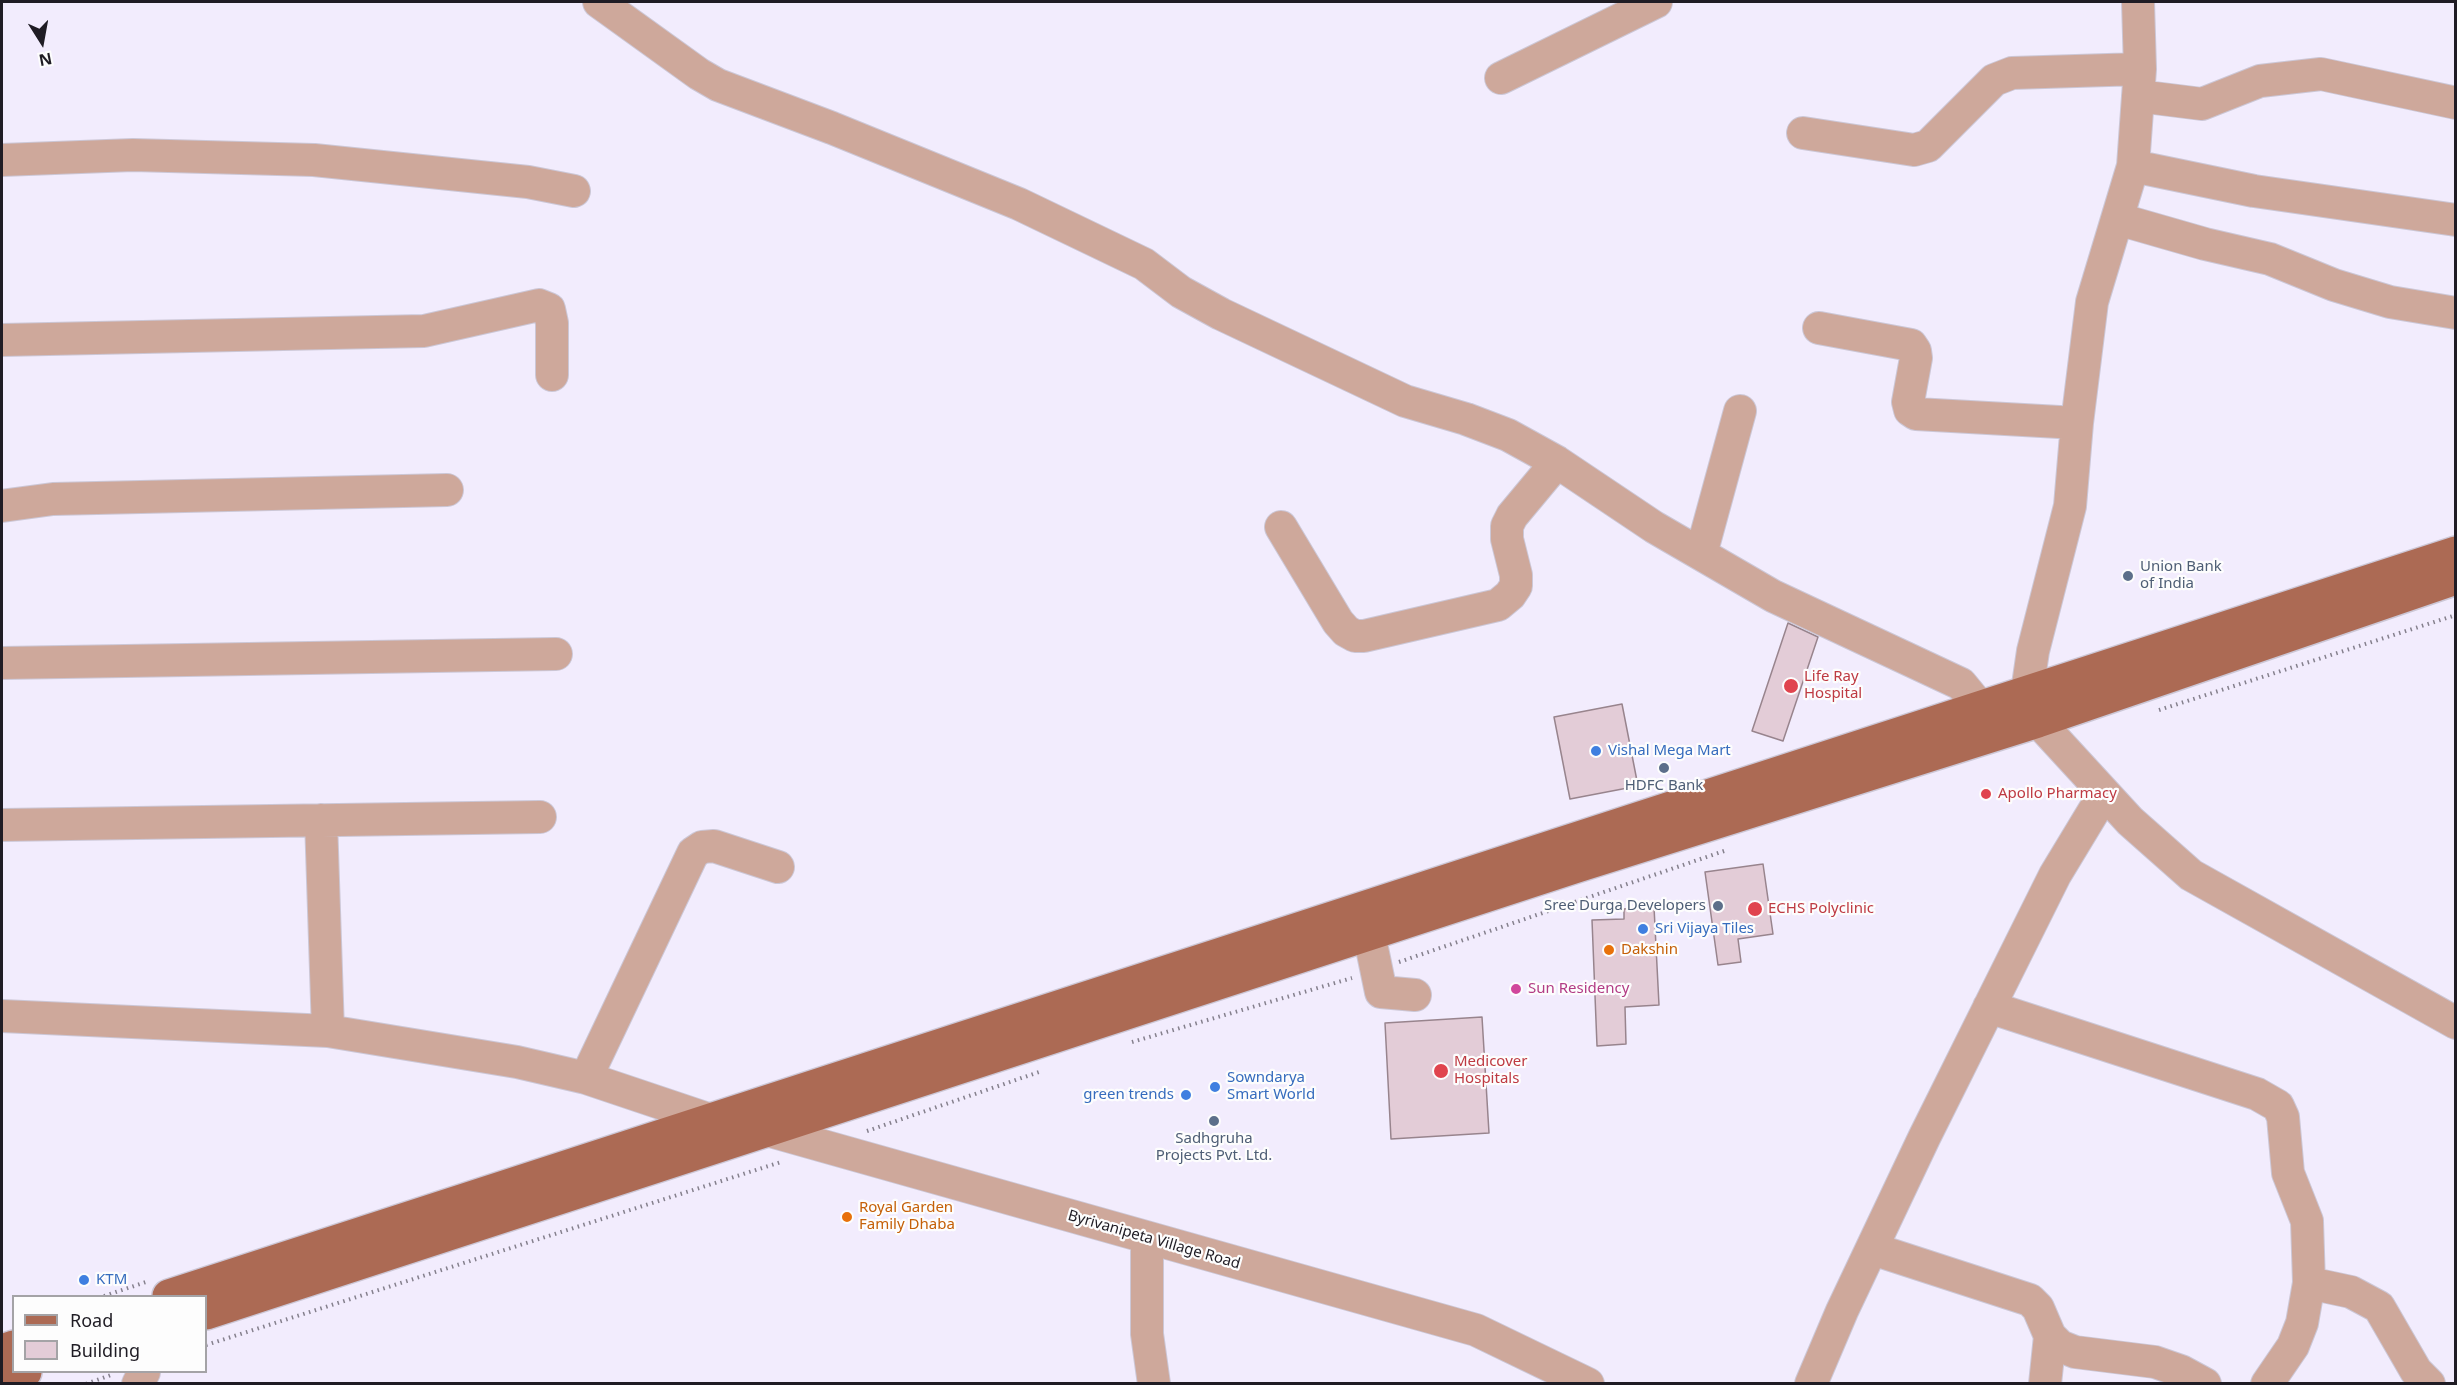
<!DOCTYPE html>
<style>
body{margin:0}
#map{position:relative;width:2457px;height:1385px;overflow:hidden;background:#f2ecfd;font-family:"Noto Sans",sans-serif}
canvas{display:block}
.frame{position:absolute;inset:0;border:3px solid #1f1c24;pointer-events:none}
.legend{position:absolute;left:12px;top:1295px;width:195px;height:78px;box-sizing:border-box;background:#fdfdfd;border:2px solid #a4a3a6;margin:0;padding:8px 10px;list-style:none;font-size:18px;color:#1f1c24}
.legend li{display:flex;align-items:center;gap:12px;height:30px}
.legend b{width:30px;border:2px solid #a4a3a6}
.north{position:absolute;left:12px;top:12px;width:60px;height:60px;-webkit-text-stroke:4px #fdfdfd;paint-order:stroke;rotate:169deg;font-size:16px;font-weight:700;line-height:24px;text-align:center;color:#1f1c24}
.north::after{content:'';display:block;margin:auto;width:21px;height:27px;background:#1f1c24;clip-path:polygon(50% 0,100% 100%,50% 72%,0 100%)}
</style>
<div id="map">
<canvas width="2457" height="1385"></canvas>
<div class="frame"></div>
<ul class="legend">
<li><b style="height:8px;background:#ac6a54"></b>Road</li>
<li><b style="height:16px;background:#e3ccd7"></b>Building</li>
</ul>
<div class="north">N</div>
</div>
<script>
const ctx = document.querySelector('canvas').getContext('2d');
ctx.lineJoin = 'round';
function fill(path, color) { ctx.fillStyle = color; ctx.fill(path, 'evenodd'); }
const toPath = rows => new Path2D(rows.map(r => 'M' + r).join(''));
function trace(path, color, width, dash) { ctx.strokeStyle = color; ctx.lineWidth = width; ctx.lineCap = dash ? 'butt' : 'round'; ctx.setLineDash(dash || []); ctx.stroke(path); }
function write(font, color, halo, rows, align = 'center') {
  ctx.font = font + ' "Noto Sans",sans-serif'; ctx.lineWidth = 4.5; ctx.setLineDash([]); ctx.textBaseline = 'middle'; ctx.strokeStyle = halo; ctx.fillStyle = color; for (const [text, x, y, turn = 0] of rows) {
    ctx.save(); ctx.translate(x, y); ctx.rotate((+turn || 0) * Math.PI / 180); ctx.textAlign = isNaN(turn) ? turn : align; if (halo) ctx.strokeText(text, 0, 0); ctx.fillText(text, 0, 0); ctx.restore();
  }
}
const building = toPath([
 [1788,623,1818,637,1783,741,1752,731,1788,623],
 [1622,704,1638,786,1570,799,1554,717,1622,704],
 [1763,864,1773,934,1738,939,1741,962,1718,965,1705,872,1763,864],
 [1654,907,1659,1005,1625,1007,1626,1044,1597,1046,1592,920,1624,919,1624,909,1654,907],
 [1482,1017,1489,1133,1391,1139,1385,1023,1482,1017]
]);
const path = toPath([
 [2159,710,2456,615],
 [1399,962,1727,850],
 [1132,1042,1352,978],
 [867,1131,1042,1071],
 [104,1296,146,1282],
 [206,1345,781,1162],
 [86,1384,114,1374]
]);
const minor = toPath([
 [599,2,699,74,718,85,832,128,1019,204,1144,264,1181,292,1221,314,1405,401,1466,419,1508,435,1557,462,1654,527,1773,596,1961,684,1980,707],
 [2138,2,2140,69,2133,166,2092,302,2077,423,2070,506,2033,651,2027,692,2038,721,2130,821,2191,875,2456,1023],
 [1501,78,1656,2],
 [2138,96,2202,104,2260,81,2321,74,2456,103],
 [1803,133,1914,150,1928,146,1994,80,2012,73,2140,69],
 [2,160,133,155,314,160,528,182,574,191],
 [2133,166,2254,191,2456,220],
 [2118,219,2205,244,2270,259,2334,285,2390,302,2456,313],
 [1819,328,1911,345,1915,351,1916,358,1908,402,1910,410,1916,414,2077,423],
 [2,340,424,331,539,305,549,309,552,323,552,375],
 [2,506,53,499,447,490],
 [1281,527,1338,622,1346,631,1355,636,1364,636,1498,605,1510,595,1516,586,1516,575,1507,539,1507,526,1512,516,1557,462],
 [1701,554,1740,411],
 [2,663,556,654],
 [321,820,328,1031],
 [2,825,540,817],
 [1369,934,1381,992,1415,995],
 [1989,1007,2257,1094,2278,1106,2283,1117,2288,1173,2307,1221,2309,1283,2302,1323,2293,1346,2267,1384],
 [2,1016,328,1031,517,1062,586,1078,711,1120,763,1129,1476,1330,1588,1384],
 [586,1078,693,853,702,847,714,846,778,867],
 [1147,1238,1147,1334,1154,1384],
 [1873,1249,2030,1300,2038,1308,2050,1336,2060,1346,2075,1352,2155,1362,2181,1371,2205,1384],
 [2309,1283,2351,1292,2379,1307,2416,1371,2429,1384],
 [138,1384,144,1372],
 [1811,1384,1842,1311,1924,1138,2055,875,2104,794],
 [2045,1384,2050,1336]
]);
const major = toPath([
 [169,1296,2456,553],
 [206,1313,1577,866,2038,721,2456,578],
 [2,1351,14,1347],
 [2,1379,25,1372]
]);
const markers = [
 [2128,576,6,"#5c6f8a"],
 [1791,686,8,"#e0444e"],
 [1596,751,6,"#3f7fe0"],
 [1664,768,6,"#5c6f8a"],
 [1986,794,6,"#e0444e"],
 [1718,906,6,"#5c6f8a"],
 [1755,909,8,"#e0444e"],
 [1643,929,6,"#3f7fe0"],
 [1609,950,6,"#e8710a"],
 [1516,989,6,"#d1479c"],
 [1441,1071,8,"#e0444e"],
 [1215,1087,6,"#3f7fe0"],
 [1186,1095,6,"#3f7fe0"],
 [1214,1121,6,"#5c6f8a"],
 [847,1217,6,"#e8710a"],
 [84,1280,6,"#3f7fe0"]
];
const serviceNames = [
 ["Union Bank",2140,567,"left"],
 ["of India",2140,584,"left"],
 ["HDFC Bank",1664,786],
 ["Sree Durga Developers",1706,906,"right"],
 ["Sadhgruha",1214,1139],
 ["Projects Pvt. Ltd.",1214,1156]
];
const healthNames = [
 ["Life Ray",1804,677],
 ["Hospital",1804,694],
 ["Apollo Pharmacy",1998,794],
 ["ECHS Polyclinic",1768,909],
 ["Medicover",1454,1062],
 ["Hospitals",1454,1079]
];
const shopNames = [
 ["Vishal Mega Mart",1608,751],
 ["Sri Vijaya Tiles",1655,929],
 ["Sowndarya",1227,1078],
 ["Smart World",1227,1095],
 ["green trends",1174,1095,"right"],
 ["KTM",96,1280]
];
const foodNames = [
 ["Dakshin",1621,950],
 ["Royal Garden",859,1208],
 ["Family Dhaba",859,1225]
];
const hotelNames = [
 ["Sun Residency",1528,989]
];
const streetNames = [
 ["Byrivanipeta Village Road",1154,1240,16]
];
fill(building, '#e3ccd7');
trace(building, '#98848d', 1.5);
trace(minor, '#ccc7d6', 34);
trace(major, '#ccc7d6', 36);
trace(path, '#85808d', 4, [1.5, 4.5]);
trace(minor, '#cea89b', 32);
trace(major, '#ac6a54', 33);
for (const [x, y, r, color] of markers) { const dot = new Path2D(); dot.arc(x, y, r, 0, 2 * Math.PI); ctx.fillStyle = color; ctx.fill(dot); trace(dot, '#fdfdfd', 2); }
write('15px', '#4e5e75', '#fdfdfd', serviceNames);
write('15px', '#be3a42', '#fdfdfd', healthNames, 'left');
write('15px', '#366cbe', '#fdfdfd', shopNames, 'left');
write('15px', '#c56008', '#fdfdfd', foodNames, 'left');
write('15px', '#b23c85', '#fdfdfd', hotelNames, 'left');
write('15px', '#1f1c24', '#fdfdfd', streetNames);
</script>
